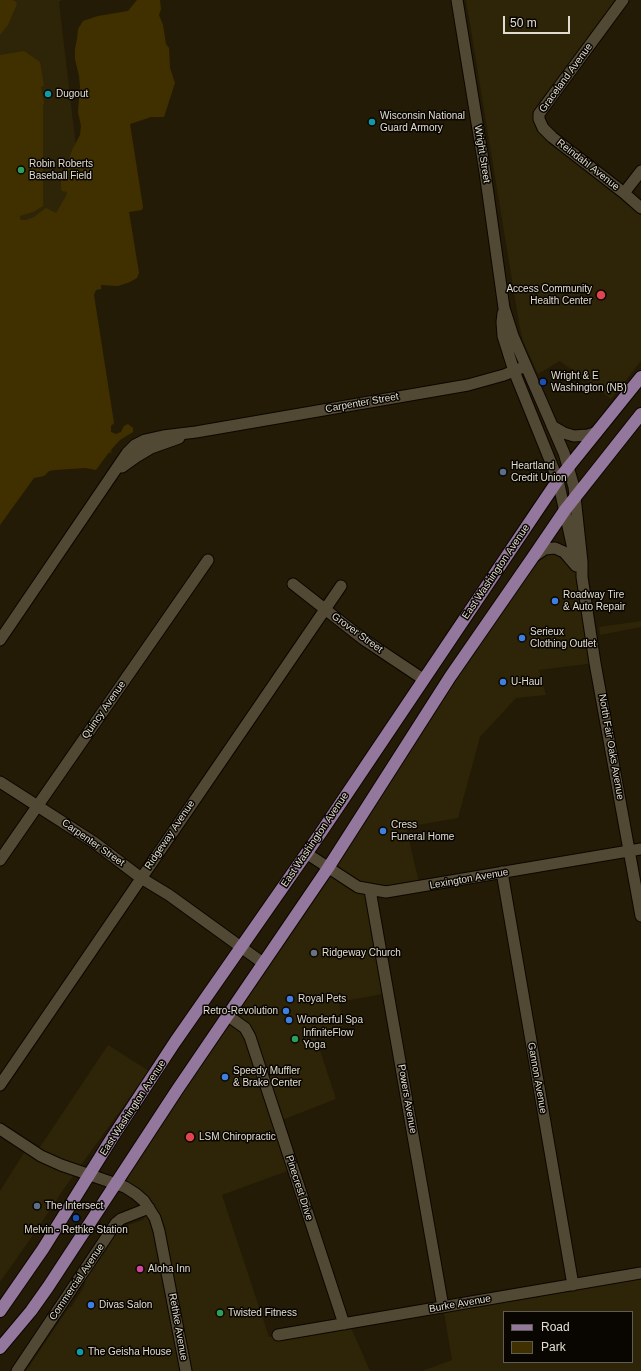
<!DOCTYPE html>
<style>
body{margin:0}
#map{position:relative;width:641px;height:1371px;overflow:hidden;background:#231b06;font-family:Arial,sans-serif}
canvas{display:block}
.legend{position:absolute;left:503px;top:1311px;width:130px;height:52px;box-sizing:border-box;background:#090602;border:1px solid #5f5c54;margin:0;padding:5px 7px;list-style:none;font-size:12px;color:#e1dccf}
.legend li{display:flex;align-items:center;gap:8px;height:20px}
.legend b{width:20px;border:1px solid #5f5c54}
.scale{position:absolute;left:503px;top:16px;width:67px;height:18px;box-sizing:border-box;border:2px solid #e1dccf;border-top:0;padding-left:5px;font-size:12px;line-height:14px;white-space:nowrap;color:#e1dccf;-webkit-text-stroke:3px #090602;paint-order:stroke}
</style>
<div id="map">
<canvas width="641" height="1371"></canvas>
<ul class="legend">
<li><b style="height:5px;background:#94779d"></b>Road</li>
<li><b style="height:11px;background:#403000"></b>Park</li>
</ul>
<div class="scale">50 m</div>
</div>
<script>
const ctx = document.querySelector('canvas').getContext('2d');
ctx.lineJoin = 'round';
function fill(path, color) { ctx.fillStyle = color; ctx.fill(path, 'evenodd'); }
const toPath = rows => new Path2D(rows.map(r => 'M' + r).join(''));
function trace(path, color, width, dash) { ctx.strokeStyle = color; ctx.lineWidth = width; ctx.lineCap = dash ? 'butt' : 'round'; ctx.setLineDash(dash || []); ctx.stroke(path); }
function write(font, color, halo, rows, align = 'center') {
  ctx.font = font + ' Arial,sans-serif'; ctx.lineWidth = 3; ctx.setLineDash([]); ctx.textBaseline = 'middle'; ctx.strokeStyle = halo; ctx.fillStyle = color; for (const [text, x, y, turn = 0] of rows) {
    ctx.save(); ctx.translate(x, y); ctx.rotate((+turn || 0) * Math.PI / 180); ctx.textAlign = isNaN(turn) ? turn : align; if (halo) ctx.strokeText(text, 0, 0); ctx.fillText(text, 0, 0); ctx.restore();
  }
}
const built = toPath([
 [0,0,62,0,59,2,112,453,0,475],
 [466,0,619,0,540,101,536,108,534,116,625,203,641,215,641,361,611,399,560,361,538,374,523,341,519,323],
 [548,548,578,568,595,663,539,670,546,695,516,698,480,737,458,818,406,827,420,887,371,890,388,993,339,1002,343,1026,314,1032,336,1099,277,1122,293,1169,222,1195,269,1337,349,1323,370,1371,26,1371,69,1307,71,1307,82,1290,85,1284,85,1278,119,1228,143,1220,149,1208,116,1183,533,557],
 [641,621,641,627,600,635,599,627],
 [108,1045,149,1071,63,1190,36,1231,0,1282,0,1191,27,1148,36,1153],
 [641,1273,641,1371,422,1371,452,1360,443,1307],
 [504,1312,632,1312,632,1362,504,1362]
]);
const green = toPath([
 [0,0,12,0,15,1,17,4,8,25,0,35],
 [137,0,160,0,161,9,159,15,163,25,166,44,169,48,170,68,175,83,164,117,151,117,130,124,143,207,142,210,129,212,139,273,137,278,130,282,118,286,101,285,101,289,96,290,94,295,114,423,111,426,111,432,116,434,121,432,124,426,128,424,133,428,133,432,120,440,110,451,96,470,85,468,55,470,49,471,44,476,34,478,0,525,0,55,24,51,40,62,44,86,41,87,44,103,43,105,43,206,33,212,20,216,20,218,21,220,26,220,34,217,46,208,56,213,66,196,67,192,62,191,61,188,61,177,66,169,72,150,80,135,81,126,78,112,80,86,79,76,75,59,75,49,77,39,78,29,83,21,98,16,128,11]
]);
const minor = toPath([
 [457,0,485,172,504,308,513,336,564,453,574,487,582,562,582,577,595,663,641,916],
 [623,0,539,114,539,119,543,128,552,137,624,193,641,208],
 [624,193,641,171],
 [503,313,502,322,503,336,514,371,558,480,576,563],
 [552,426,564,433,574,436,588,435,597,432],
 [122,467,136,457,151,448,179,438],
 [533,557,545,549,555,548,564,552,576,566],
 [293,584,363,639,423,679],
 [0,640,127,453,135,445,145,440,163,436,196,432,468,385,504,375,526,366],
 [0,782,95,843,141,878,169,895,263,963],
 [306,853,358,887,386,892,641,849],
 [0,860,208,560],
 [502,872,573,1285],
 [370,890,443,1307],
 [227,1015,245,1028,250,1037,344,1324],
 [0,1085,341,586],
 [0,1129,41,1156,61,1165,125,1187,136,1194,144,1201,155,1218,159,1231,186,1371],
 [278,1335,641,1273],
 [17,1371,116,1223,121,1219,149,1208]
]);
const major = toPath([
 [0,1311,43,1249,112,1138,175,1042,322,831,537,511,558,480,641,377],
 [0,1348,31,1311,48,1287,177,1090,328,868,450,677,533,557,565,510,641,414]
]);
const markers = [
 [48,94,4,"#0f9aa8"],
 [372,122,4,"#0f9aa8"],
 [21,170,4,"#2e9e5b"],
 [601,295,5,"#e0444e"],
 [543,382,4,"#1a4fb4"],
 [503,472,4,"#5c6f8a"],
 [555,601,4,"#3f7fe0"],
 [522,638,4,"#3f7fe0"],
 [503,682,4,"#3f7fe0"],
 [383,831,4,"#3f7fe0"],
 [314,953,4,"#6b7280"],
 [290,999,4,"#3f7fe0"],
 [286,1011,4,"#3f7fe0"],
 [289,1020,4,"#3f7fe0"],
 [295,1039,4,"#2e9e5b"],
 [225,1077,4,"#3f7fe0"],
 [190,1137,5,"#e0444e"],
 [37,1206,4,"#5c6f8a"],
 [76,1218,4,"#1a4fb4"],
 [140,1269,4,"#d1479c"],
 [91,1305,4,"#3f7fe0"],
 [220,1313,4,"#2e9e5b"],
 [80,1352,4,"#0f9aa8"]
];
const streetNames = [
 ["Graceland Avenue",566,78,-54],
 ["Wright Street",482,154,81],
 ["Reindahl Avenue",588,165,38],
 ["Carpenter Street",362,403,-10],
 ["East Washington Avenue",496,572,-56],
 ["Grover Street",357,633,36],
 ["Quincy Avenue",104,710,-55],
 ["North Fair Oaks Avenue",611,747,80],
 ["Ridgeway Avenue",170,835,-56],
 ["East Washington Avenue",315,840,-56],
 ["Carpenter Street",93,843,35],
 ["Lexington Avenue",469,879,-10],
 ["Gannon Avenue",537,1078,80],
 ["Powers Avenue",407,1099,80],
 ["East Washington Avenue",133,1108,-57],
 ["Pinecrest Drive",299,1188,72],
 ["Commercial Avenue",77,1282,-56],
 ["Burke Avenue",460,1304,-10],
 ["Rethke Avenue",178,1327,80]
];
const poiNames = [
 ["Dugout",56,94],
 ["Wisconsin National",380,116],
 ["Guard Armory",380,128],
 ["Robin Roberts",29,164],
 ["Baseball Field",29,176],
 ["Access Community",592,289,"right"],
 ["Health Center",592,301,"right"],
 ["Wright & E",551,376],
 ["Washington (NB)",551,388],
 ["Heartland",511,466],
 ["Credit Union",511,478],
 ["Roadway Tire",563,595],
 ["& Auto Repair",563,607],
 ["Serieux",530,632],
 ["Clothing Outlet",530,644],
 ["U-Haul",511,682],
 ["Cress",391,825],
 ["Funeral Home",391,837],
 ["Ridgeway Church",322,953],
 ["Royal Pets",298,999],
 ["Retro-Revolution",278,1011,"right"],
 ["Wonderful Spa",297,1020],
 ["InfiniteFlow",303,1033],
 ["Yoga",303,1045],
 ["Speedy Muffler",233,1071],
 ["& Brake Center",233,1083],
 ["LSM Chiropractic",199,1137],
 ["The Intersect",45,1206],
 ["Melvin - Rethke Station",76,1230,"center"],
 ["Aloha Inn",148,1269],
 ["Divas Salon",99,1305],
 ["Twisted Fitness",228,1313],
 ["The Geisha House",88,1352]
];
fill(built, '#2e2407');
fill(green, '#403000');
trace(minor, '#0c0600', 13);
trace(major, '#0c0600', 14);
trace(minor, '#514933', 11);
trace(major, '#94779d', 12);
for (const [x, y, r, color] of markers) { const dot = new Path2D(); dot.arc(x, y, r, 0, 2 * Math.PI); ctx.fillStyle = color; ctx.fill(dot); trace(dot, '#090602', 1.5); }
write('10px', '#e1dccf', '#090602', streetNames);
write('10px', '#e1dccf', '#090602', poiNames, 'left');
</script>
